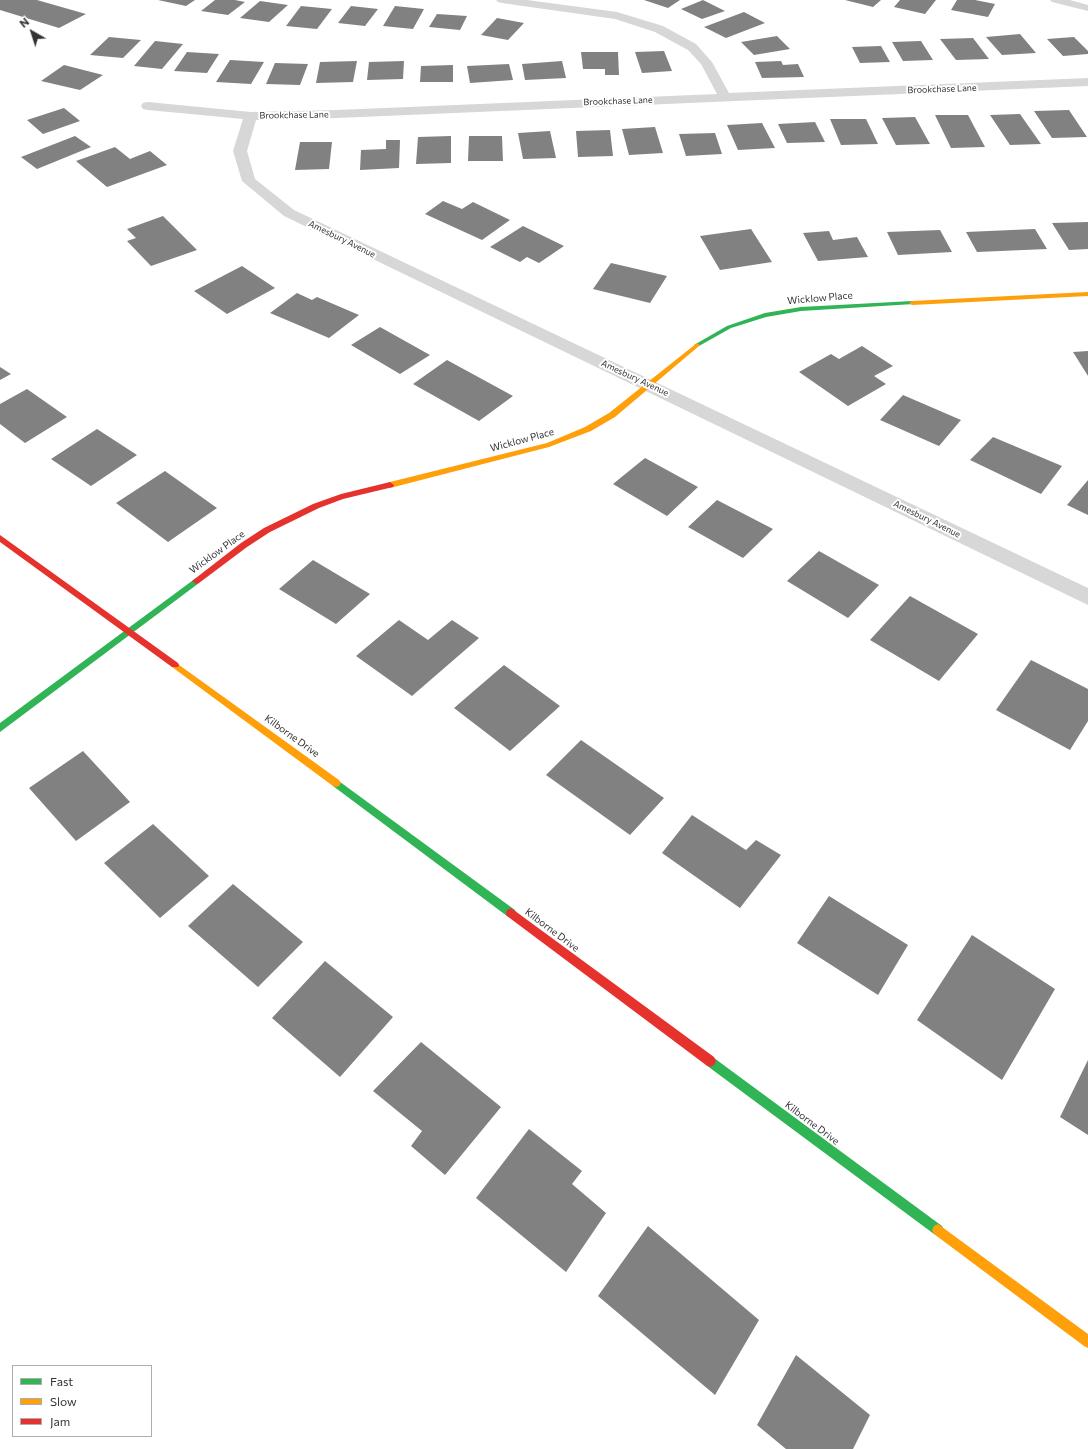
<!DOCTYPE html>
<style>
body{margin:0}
#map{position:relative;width:1088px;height:1449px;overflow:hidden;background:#fff;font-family:Commissioner,sans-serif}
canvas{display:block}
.legend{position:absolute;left:12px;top:1365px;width:140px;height:72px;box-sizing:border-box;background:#fff;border:1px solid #adadad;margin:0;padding:5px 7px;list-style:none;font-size:12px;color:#333}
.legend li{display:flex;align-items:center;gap:8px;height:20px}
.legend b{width:20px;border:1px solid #adadad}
.north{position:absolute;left:12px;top:12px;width:40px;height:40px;-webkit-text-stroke:3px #fff;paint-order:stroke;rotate:321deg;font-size:11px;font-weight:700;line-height:16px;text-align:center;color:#333}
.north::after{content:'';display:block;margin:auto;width:14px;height:18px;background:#333;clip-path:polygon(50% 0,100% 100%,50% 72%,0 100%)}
</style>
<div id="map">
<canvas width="1088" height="1449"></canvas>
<ul class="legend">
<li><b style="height:5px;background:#30b455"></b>Fast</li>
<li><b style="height:5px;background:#ff9f0a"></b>Slow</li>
<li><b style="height:5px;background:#e5322d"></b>Jam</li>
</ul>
<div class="north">N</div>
</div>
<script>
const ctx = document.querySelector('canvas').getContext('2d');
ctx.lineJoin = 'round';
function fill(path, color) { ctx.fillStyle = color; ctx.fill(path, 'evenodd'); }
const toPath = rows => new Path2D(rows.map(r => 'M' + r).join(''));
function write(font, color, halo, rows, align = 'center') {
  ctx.font = font + ' Commissioner,sans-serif'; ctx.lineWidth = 4; ctx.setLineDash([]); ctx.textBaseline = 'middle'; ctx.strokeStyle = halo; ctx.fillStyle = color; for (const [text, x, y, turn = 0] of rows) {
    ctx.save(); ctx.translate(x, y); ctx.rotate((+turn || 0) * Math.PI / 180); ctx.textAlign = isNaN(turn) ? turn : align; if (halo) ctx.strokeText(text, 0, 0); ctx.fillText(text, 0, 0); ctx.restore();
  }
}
const building = toPath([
 [0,0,37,0,86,14,59,28,0,10],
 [158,0,195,0,186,6],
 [215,0,235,0,245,2,228,15,201,11],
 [644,0,680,0,668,8],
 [703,0,725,11,702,19,681,9],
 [845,0,881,0,873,7],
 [900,0,936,0,925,14,894,7],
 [957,0,975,0,995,4,988,17,951,10],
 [260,1,288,5,269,22,240,18],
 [301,6,332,9,317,29,286,26],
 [351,6,378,9,365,26,338,23],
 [395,6,424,9,413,29,383,26],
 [744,12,765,23,726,38,704,27],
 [437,14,467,16,460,30,429,27],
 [497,18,524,23,508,40,481,35],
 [1020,34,1036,53,1002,55,986,37],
 [777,36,790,49,754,55,741,42],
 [109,37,141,40,123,58,90,55],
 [1074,37,1088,51,1088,54,1063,56,1047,39],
 [973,38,989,59,956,60,940,39],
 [155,41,183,44,162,69,134,66],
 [921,41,933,60,903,61,892,42],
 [881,46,890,62,860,63,852,47],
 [664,51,672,71,642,73,635,52],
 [187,52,219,54,207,73,174,71],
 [581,52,618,52,619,75,605,75,605,69,583,69],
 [230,60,264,62,251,84,216,82],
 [357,61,353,82,316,83,320,62],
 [404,61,403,79,367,80,369,62],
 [562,61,566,78,525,80,522,64],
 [781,61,783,65,798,64,804,77,762,78,755,62],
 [275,63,308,64,300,85,266,84],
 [509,64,513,80,470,83,467,66],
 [64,65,103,75,80,90,41,81],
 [453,65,453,82,420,82,421,66],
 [64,108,80,121,43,134,27,120],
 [1069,110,1087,137,1052,138,1034,111],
 [1020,114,1041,144,1010,145,990,115],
 [935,115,968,115,985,147,951,148],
 [915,117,930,144,896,145,882,118],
 [830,119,866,119,878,144,841,145],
 [815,122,825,142,787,143,778,124],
 [762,123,775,148,738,150,727,125],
 [655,127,663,153,629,155,622,129],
 [610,130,613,156,578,157,576,131],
 [550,131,556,158,523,159,518,133],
 [715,133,722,154,686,156,679,134],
 [75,136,91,147,37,169,21,157],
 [451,136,451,163,416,164,418,137],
 [469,136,502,136,503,161,468,161],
 [386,140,400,140,399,168,360,170,361,150,386,149],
 [300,142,332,142,329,169,295,170],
 [115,147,130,159,150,151,167,165,107,187,76,161],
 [443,201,462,209,473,202,510,220,482,240,425,214],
 [163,216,197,250,151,266,127,241,136,238,127,229],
 [1088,222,1088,249,1069,250,1052,223],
 [523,226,564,246,539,263,527,257,520,262,490,247],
 [751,229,772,262,720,270,700,236],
 [1035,229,1047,249,977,252,966,232],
 [940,230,952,252,898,255,887,232],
 [829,231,833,240,857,237,868,257,818,261,803,233],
 [611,263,667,276,650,303,593,289],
 [242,266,275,288,227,314,194,291],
 [297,293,312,300,317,297,359,315,329,338,270,313],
 [380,327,430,355,400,374,351,345],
 [862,346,893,366,874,376,886,384,848,406,799,372,831,354,839,359],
 [1088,351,1088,376,1073,352],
 [447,360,513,396,479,421,413,384],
 [0,367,11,374,0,380],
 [27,389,67,417,25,443,0,424,0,404],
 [903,395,961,420,939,446,880,420],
 [97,429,137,455,91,486,51,459],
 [993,437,1062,466,1041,494,970,460],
 [645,458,698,487,667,516,613,484],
 [165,471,217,508,168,542,116,503],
 [1088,480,1088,515,1067,505],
 [717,500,773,529,743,558,688,527],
 [819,551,879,585,848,618,787,581],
 [313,560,370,594,336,624,279,589],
 [910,596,978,634,939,681,870,640],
 [399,620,428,640,452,620,479,638,412,696,356,656],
 [1031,660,1088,689,1088,721,1070,750,996,710],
 [504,665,560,706,510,751,454,708],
 [581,740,664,798,630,835,546,775],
 [83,751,130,802,76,841,29,788],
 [692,815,746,850,756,840,781,855,740,908,662,853],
 [153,824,209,876,160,918,104,863],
 [233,884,303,942,258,987,188,926],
 [829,896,908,945,878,995,797,943],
 [972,935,1055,989,1002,1080,917,1020],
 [325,961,393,1017,340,1077,272,1018],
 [421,1042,501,1107,445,1175,411,1146,422,1131,373,1091],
 [1088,1060,1088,1135,1060,1117],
 [529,1129,582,1171,572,1184,606,1213,566,1272,476,1198],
 [648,1226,759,1320,715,1395,598,1296],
 [796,1355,870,1415,853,1449,786,1449,757,1425]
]);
const street = toPath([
 [496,0,527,0,617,12,663,26,696,44,712,62,729,93,1088,78,1088,86,337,118,256,120,247,151,255,179,294,210,1088,588,1088,605,284,216,242,181,233,151,243,119,148,110,143,109,141,106,143,103,148,102,251,112,337,110,717,94,701,64,688,50,655,32,615,19,502,3,498,2,496,0],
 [1050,0,1070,0,1088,5,1088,11,1052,2,1050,0]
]);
const fast = toPath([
 [912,301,915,303,914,304,801,311,766,317,731,328,699,346,695,346,694,345,727,326,765,313,801,307,912,301],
 [196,578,200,581,199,583,0,732,0,723,196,578],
 [336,779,515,910,516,913,515,916,511,918,507,916,333,786,331,783,333,780,336,779],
 [710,1055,942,1226,944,1230,942,1234,938,1236,934,1234,706,1065,704,1061,706,1057,710,1055]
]);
const slow = toPath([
 [1088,292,1088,296,912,305,909,303,912,301,1088,292],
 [697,343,700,345,699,346,615,417,591,431,549,447,390,488,386,485,390,482,547,443,585,427,609,413,697,343],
 [175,662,339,780,341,783,339,786,336,787,333,786,172,667,171,665,175,662],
 [938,1224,1088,1334,1088,1348,1084,1346,934,1234,932,1230,934,1226,938,1224]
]);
const jam = toPath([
 [390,482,394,485,393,487,343,499,319,508,270,532,247,547,199,583,196,584,192,581,241,543,264,528,313,504,341,494,390,482],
 [0,535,178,663,179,665,178,667,172,667,0,542,0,535],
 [511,908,714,1057,716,1061,714,1065,710,1067,706,1065,507,916,506,913,507,910,511,908]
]);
const farStreetnames = [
 ["Brookchase Lane",942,89,-2],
 ["Brookchase Lane",618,101,-2],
 ["Brookchase Lane",294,115,-1],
 ["Amesbury Avenue",342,239,26],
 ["Amesbury Avenue",635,378,25],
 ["Amesbury Avenue",927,519,26]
];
const streetNames = [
 ["Wicklow Place",820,298,-5],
 ["Wicklow Place",522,440,-15],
 ["Wicklow Place",217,552,-36],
 ["Kilborne Drive",292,736,36],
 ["Kilborne Drive",552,930,37],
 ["Kilborne Drive",812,1123,37]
];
fill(building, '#818181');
fill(street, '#d7d7d7');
fill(fast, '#30b455');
fill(slow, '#ff9f0a');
fill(jam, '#e5322d');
write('9px', '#333', '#fff', farStreetnames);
write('10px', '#333', '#fff', streetNames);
</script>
